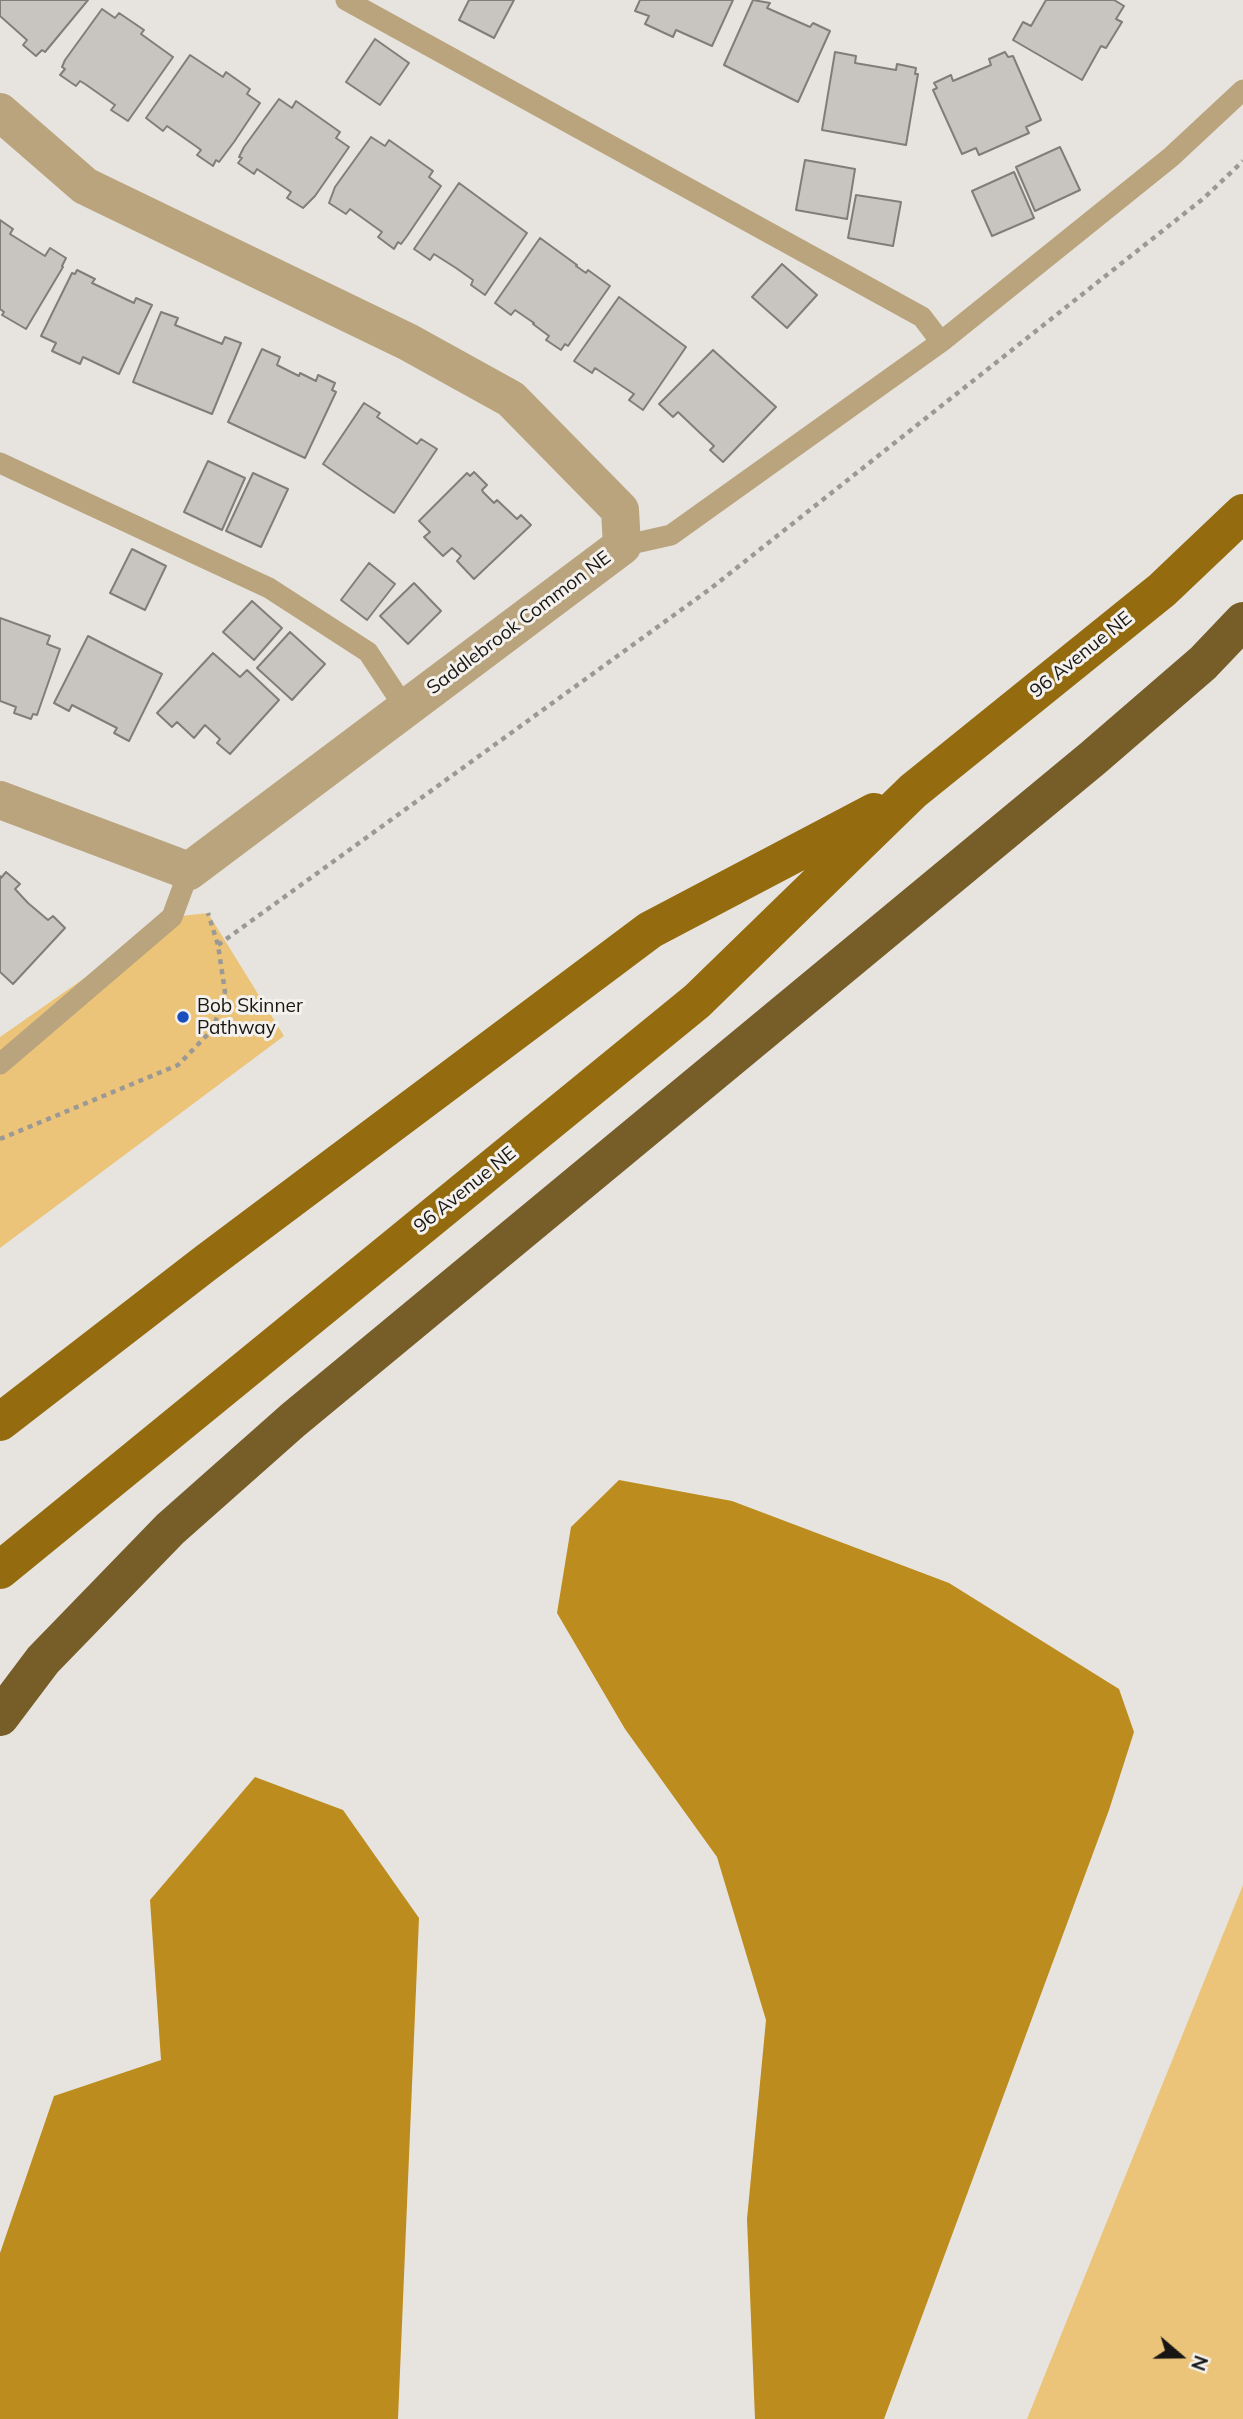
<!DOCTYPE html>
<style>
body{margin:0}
#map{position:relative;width:1243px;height:2419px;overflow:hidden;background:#e7e4df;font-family:Mulish,sans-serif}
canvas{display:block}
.north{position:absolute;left:1145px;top:2321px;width:70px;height:70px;-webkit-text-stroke:5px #f4f1ec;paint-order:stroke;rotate:110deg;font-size:19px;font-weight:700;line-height:28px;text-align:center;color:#171614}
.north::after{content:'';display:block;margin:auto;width:24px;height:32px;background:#171614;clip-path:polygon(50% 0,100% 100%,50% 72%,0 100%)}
</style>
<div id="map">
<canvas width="1243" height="2419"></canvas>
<div class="north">N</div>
</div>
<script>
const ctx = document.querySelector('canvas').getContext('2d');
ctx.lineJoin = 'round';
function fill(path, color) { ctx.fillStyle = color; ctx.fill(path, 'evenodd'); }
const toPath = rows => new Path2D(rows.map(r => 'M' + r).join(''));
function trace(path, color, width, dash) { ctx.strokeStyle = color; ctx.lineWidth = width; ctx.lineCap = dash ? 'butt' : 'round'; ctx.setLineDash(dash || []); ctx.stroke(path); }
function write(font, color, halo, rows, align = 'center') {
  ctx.font = font + ' Mulish,sans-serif'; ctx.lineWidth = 6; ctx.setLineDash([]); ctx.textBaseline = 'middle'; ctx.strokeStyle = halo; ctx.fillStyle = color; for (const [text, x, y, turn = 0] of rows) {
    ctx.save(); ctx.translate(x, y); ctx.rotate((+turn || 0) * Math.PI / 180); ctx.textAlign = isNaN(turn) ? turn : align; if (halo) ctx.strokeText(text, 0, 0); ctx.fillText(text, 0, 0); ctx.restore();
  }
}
const green = toPath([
 [208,913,284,1036,0,1248,0,1037,172,917],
 [1243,1885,1243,2419,1027,2419]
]);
const water = toPath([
 [619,1480,732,1501,949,1583,1119,1689,1134,1732,1109,1810,884,2419,755,2419,747,2219,766,2020,717,1857,625,1729,557,1613,571,1527],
 [255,1777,343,1810,419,1918,398,2419,0,2419,0,2253,54,2096,161,2060,150,1900]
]);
const building = toPath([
 [0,0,88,0,45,52,42,50,36,56,23,45,27,40,0,16,0,0],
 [469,0,514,0,494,38,459,20,469,0],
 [640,0,733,0,712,46,676,30,673,37,645,24,649,16,635,11,640,0],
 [753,0,770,3,767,8,810,27,813,23,830,31,798,102,724,65,753,0],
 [1046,0,1114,0,1124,6,1116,19,1122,22,1106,48,1101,46,1082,80,1013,40,1023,22,1031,26,1046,0],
 [102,9,115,18,119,13,144,30,141,34,173,57,128,121,111,110,115,105,85,84,80,81,76,86,60,75,65,69,62,67,65,60,102,9],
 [375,39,409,63,380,105,346,82,375,39],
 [835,52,856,56,855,63,896,70,897,64,916,68,915,74,918,74,906,145,822,130,835,52],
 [1005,52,1008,57,1013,56,1041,120,1026,127,1029,133,979,155,976,148,962,154,933,90,937,88,934,83,951,75,953,81,960,78,991,65,989,59,1005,52],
 [190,55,223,77,226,72,250,89,247,94,260,103,234,142,219,162,216,160,213,166,197,155,201,150,197,147,167,126,163,131,146,118,190,55],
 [279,99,292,108,296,101,340,132,336,138,349,147,315,196,303,208,287,198,291,192,257,169,254,174,238,163,242,158,239,157,244,147,279,99],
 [371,137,385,146,389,140,433,171,429,177,441,186,407,236,401,244,398,242,394,249,378,237,382,232,350,209,346,214,329,203,335,187,371,137],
 [1060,147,1080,190,1035,211,1016,167,1060,147],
 [805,160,855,169,847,219,796,210,805,160],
 [1014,172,1034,218,992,236,972,191,1014,172],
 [459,183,527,233,485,295,471,285,473,280,456,268,434,254,430,260,414,249,459,183],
 [856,195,901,202,893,246,848,238,856,195],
 [0,220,13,229,10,234,45,256,50,248,66,258,62,266,63,267,26,329,2,315,4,312,0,309,0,220],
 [540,238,577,265,576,266,586,273,588,270,610,286,568,346,565,344,561,350,546,340,549,336,533,324,534,323,515,310,511,315,495,303,540,238],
 [782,264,817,295,787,328,752,297,782,264],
 [77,270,95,279,92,283,134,303,136,298,152,305,119,374,83,357,80,364,52,351,56,343,41,336,72,273,75,274,77,270],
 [619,297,686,347,643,410,629,400,634,394,595,368,592,373,574,361,619,297],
 [161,312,178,318,175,325,220,343,222,344,225,337,241,343,212,414,133,382,161,312],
 [262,349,280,357,277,365,299,376,300,373,316,381,318,375,335,383,332,390,336,392,305,458,228,422,262,349],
 [713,350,776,407,723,462,710,450,714,446,699,432,678,412,673,417,659,404,713,350],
 [364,403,380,413,377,417,417,444,421,439,437,449,394,513,323,464,364,403],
 [208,461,245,478,222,530,184,512,208,461],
 [474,472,487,485,482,490,483,492,494,503,497,500,517,519,521,515,531,525,474,579,457,561,461,556,452,548,443,556,424,537,430,532,419,521,467,473,470,476,474,472],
 [253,473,288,489,261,547,226,531,253,473],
 [132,549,166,566,145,610,110,593,132,549],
 [369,563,395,584,367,620,341,600,369,563],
 [414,583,441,611,408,644,380,616,414,583],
 [252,601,282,628,254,660,223,632,252,601],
 [0,618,50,636,47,644,60,649,37,715,33,714,31,719,14,713,16,707,0,701,0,618],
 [290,632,325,664,292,700,257,668,290,632],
 [88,636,162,674,129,741,114,733,117,728,72,705,69,711,54,703,88,636],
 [213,653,240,677,247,670,279,700,230,754,217,743,220,739,205,725,194,738,177,722,172,727,157,713,213,653],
 [6,872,20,884,15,889,28,903,48,920,53,916,65,928,13,984,0,972,0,876,1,878,6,872]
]);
const path = toPath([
 [218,945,710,589,1204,198,1243,161],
 [0,1139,178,1065,213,1029,225,992,218,945,208,913]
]);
const lane = toPath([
 [346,0,922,317,941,342],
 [0,463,269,588,368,652,405,708],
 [622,546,671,535,941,342,1171,157,1243,90],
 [0,1064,172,917,189,871]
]);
const street = toPath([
 [0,112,85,186,408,342,511,399,620,510,622,546,189,871,0,800]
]);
const primary = toPath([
 [0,1422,207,1262,650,930,874,812],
 [0,1570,697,1001,913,791,1162,590,1243,513]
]);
const highway = toPath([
 [0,1717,43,1660,170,1529,293,1420,1093,758,1203,663,1243,621]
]);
const markers = [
 [183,1017,7,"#184fbc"]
];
const streetNames = [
 ["Saddlebrook Common NE",519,623,-37],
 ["96 Avenue NE",1081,655,-39],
 ["96 Avenue NE",465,1190,-39]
];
const poiNames = [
 ["Bob Skinner",197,1006],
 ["Pathway",197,1028]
];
fill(green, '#ecc479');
fill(water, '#bd8c1e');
fill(building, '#c8c5c0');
trace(building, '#817e7a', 2);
trace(path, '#9b9995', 4.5, [5, 5]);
trace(lane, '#b9a47d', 21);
trace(street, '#b9a47d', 38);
trace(primary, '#946c0f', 38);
trace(highway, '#775d28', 38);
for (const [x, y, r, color] of markers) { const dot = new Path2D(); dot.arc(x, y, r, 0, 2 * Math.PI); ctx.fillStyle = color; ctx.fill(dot); trace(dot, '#f4f1ec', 2.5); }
write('19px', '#171614', '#f4f1ec', streetNames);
write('19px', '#171614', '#f4f1ec', poiNames, 'left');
</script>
